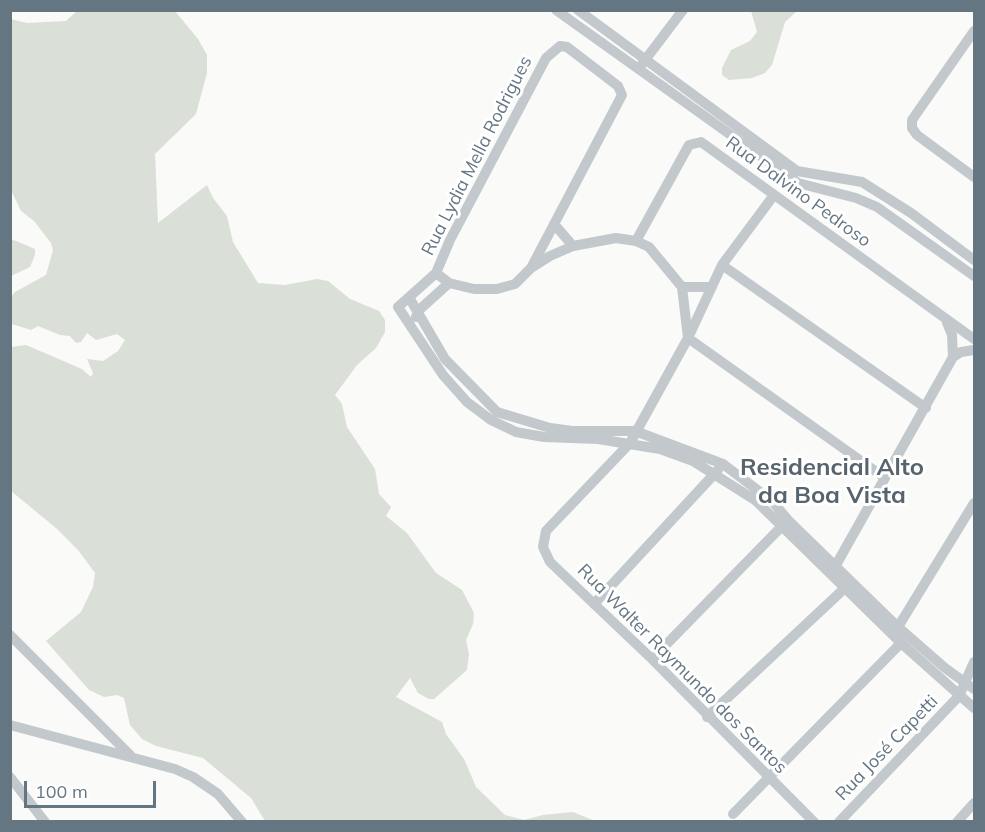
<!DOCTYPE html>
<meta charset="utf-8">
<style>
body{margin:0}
#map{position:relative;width:985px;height:832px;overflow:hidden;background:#fafaf8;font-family:Mulish,sans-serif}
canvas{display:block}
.frame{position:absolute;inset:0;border:12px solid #657683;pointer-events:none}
.scale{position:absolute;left:24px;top:781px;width:132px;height:27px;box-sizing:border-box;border:3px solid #657683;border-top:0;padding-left:8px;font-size:18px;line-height:21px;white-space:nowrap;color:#657683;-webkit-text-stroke:4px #fff;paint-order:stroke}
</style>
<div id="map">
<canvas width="985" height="832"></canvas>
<div class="frame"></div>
<div class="scale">100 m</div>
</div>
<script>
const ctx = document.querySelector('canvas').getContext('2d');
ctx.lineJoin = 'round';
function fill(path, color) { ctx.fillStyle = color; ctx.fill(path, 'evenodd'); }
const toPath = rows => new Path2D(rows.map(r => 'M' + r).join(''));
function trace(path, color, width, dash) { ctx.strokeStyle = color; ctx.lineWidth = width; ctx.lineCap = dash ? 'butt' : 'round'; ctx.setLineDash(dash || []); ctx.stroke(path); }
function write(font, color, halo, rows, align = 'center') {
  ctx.font = font + ' Mulish,sans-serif'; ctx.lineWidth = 6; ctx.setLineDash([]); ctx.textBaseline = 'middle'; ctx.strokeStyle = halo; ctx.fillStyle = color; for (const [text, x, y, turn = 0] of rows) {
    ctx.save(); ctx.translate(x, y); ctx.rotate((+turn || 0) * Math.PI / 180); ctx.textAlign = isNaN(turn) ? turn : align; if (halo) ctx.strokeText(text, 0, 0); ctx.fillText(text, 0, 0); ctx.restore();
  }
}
const green = toPath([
 [78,10,175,11,198,39,207,55,207,73,196,114,155,154,158,223,207,185,213,198,227,216,233,242,258,283,285,285,317,279,328,281,350,299,379,311,385,320,385,332,376,348,357,365,335,395,342,404,347,427,375,469,379,494,391,507,386,516,407,533,436,573,462,590,474,613,473,624,466,640,469,654,467,670,434,699,429,699,418,693,410,678,396,697,442,722,446,734,464,759,476,787,505,815,524,820,543,815,573,812,595,821,265,821,251,798,203,758,156,746,142,739,130,725,124,698,117,695,104,697,89,690,46,641,81,612,93,587,95,573,78,550,56,528,11,491,11,347,26,345,82,369,91,377,93,373,87,359,103,361,118,351,125,340,117,334,96,340,87,333,81,342,76,343,70,336,60,335,38,326,31,330,12,324,11,328,11,297,15,292,46,275,53,250,51,243,34,221,21,211,11,190,11,19,27,23,66,21],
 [751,11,797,11,785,22,772,65,765,73,752,78,729,80,722,75,722,68,731,50,750,41,757,32],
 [11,239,35,249,35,255,30,267,11,276]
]);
const minor = toPath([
 [556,10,798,183,856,198,877,207,974,276],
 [578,10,797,171,862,182,911,213,974,260],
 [974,31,912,120,912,128,917,135,974,177],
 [642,64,683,10],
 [774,195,722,265,688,338,630,443,546,531,543,547,550,562,652,659,814,822],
 [554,224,573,246],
 [636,241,689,145,701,142,974,339],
 [722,265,926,408],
 [531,268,622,95,618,86,567,47,560,46,546,58,450,240,436,273,398,307,443,375,467,402,491,420,516,432,544,437,598,439,660,449,693,461,755,500,901,643,974,708],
 [436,273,449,283,474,289,497,289,515,284,531,268,550,256,573,246,616,238,636,241,649,247,682,287,688,338,885,478],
 [682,287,712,287],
 [410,299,445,359,497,412,550,428,572,431,635,431,723,464,772,501,788,520,898,627,945,668,974,689],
 [416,317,418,311,449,283],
 [946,320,952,335,953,357],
 [836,565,953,357,961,352,974,350],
 [594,604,718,470],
 [898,627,974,503],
 [10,635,131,756],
 [652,659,786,522],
 [707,717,846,587],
 [10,725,175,769,193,777,218,794,242,822],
 [10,777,45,822],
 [733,814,901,643],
 [839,822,959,696,974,662],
 [957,822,974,803]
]);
const streetNames = [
 ["Rua Lydia Mella Rodrigues",477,156,-63],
 ["Rua Dalvino Pedroso",798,192,36],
 ["Rua Walter Raymundo dos Santos",682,669,45],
 ["Rua José Capetti",887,748,-46]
];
const districtNames = [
 ["Residencial Alto",832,468],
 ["da Boa Vista",832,496]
];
fill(green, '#dadfd7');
trace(minor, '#c3c8cc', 10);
write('18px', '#657683', '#fff', streetNames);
write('bold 24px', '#57646e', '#fff', districtNames);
</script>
